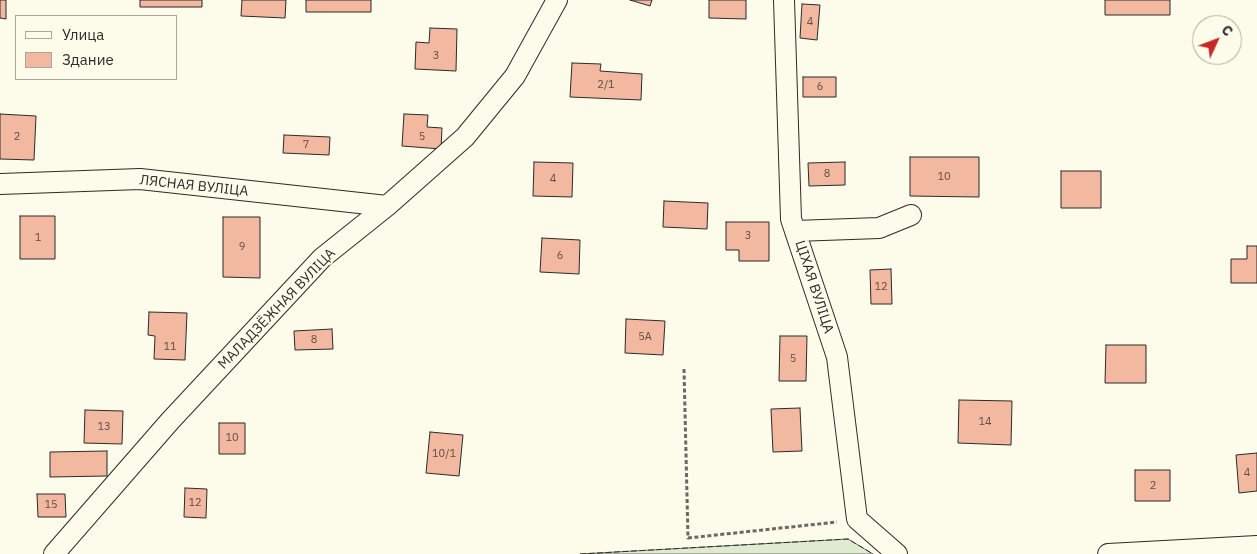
<!DOCTYPE html>
<meta charset="utf-8">
<style>
body{margin:0}
#map{position:relative;width:1257px;height:554px;overflow:hidden;background:#fdfbea;font-family:"IBM Plex Sans",sans-serif}
canvas{display:block}
.legend{position:absolute;left:15px;top:15px;width:162px;height:65px;box-sizing:border-box;background:#fdfbea;border:1px solid #a9a89e;margin:0;padding:6px 9px;list-style:none;font-size:15px;color:#2b2b2b}
.legend li{display:flex;align-items:center;gap:10px;height:25px}
.legend b{width:25px;border:1px solid #a9a89e}
.north{position:absolute;left:1192px;top:15px;width:50px;height:50px;box-sizing:border-box;background:#fdfbea;border:1px solid #a9a89e;border-radius:50%;rotate:47deg;font-size:14px;font-weight:700;line-height:20px;text-align:center;color:#2b2b2b}
.north::after{content:'';display:block;margin:auto;width:18px;height:22px;background:#c62828;clip-path:polygon(50% 0,100% 100%,50% 72%,0 100%)}
</style>
<div id="map">
<canvas width="1257" height="554"></canvas>
<ul class="legend">
<li><b style="height:6px;background:#fdfbea"></b>Улица</li>
<li><b style="height:14px;background:#f2b8a0"></b>Здание</li>
</ul>
<div class="north">С</div>
</div>
<script>
const ctx = document.querySelector('canvas').getContext('2d');
ctx.lineJoin = 'round';
function fill(path, color) { ctx.fillStyle = color; ctx.fill(path, 'evenodd'); }
const toPath = rows => new Path2D(rows.map(r => 'M' + r).join(''));
function trace(path, color, width, dash) { ctx.strokeStyle = color; ctx.lineWidth = width; ctx.lineCap = dash ? 'butt' : 'round'; ctx.setLineDash(dash || []); ctx.stroke(path); }
function write(font, color, halo, rows, align = 'center') {
  ctx.font = font + ' "IBM Plex Sans",sans-serif'; ctx.lineWidth = 4; ctx.setLineDash([]); ctx.textBaseline = 'middle'; ctx.strokeStyle = halo; ctx.fillStyle = color; for (const [text, x, y, turn = 0] of rows) {
    ctx.save(); ctx.translate(x, y); ctx.rotate((+turn || 0) * Math.PI / 180); ctx.textAlign = isNaN(turn) ? turn : align; if (halo) ctx.strokeText(text, 0, 0); ctx.fillText(text, 0, 0); ctx.restore();
  }
}
const green = toPath([
 [848,539,873,554,580,554,848,539]
]);
const building = toPath([
 [0,0,6,0,6,19,0,18,0,0],
 [140,0,202,0,202,7,140,7,140,0],
 [242,0,286,0,285,18,241,16,242,0],
 [306,0,371,0,371,12,306,12,306,0],
 [630,0,652,0,650,6,630,0],
 [709,0,746,0,746,19,709,18,709,0],
 [1105,0,1170,0,1170,15,1105,15,1105,0],
 [802,4,820,5,817,40,800,38,802,4],
 [430,28,457,29,456,71,415,69,416,42,429,43,430,28],
 [572,63,601,64,600,71,642,74,641,100,570,97,572,63],
 [803,77,836,77,836,97,803,97,803,77],
 [0,114,36,116,34,160,0,159,0,114],
 [404,114,428,115,427,127,442,128,441,149,402,146,404,114],
 [284,135,330,137,329,155,283,153,284,135],
 [910,157,979,157,979,197,910,196,910,157],
 [534,162,573,163,572,197,533,196,534,162],
 [845,162,845,185,809,186,808,163,845,162],
 [1061,171,1101,171,1101,208,1061,208,1061,171],
 [664,201,708,203,707,229,663,227,664,201],
 [20,216,55,216,55,259,20,259,20,216],
 [223,217,260,217,260,278,223,277,223,217],
 [726,222,769,222,769,261,739,261,739,250,726,250,726,222],
 [542,238,580,240,579,274,540,272,542,238],
 [1247,246,1257,246,1257,283,1231,283,1231,259,1247,259,1247,246],
 [891,269,892,304,871,304,870,270,891,269],
 [149,312,187,313,185,360,154,359,155,336,148,335,149,312],
 [626,319,665,321,663,355,625,353,626,319],
 [332,329,333,349,295,350,294,331,332,329],
 [780,336,807,336,806,381,779,381,780,336],
 [1106,345,1146,345,1146,383,1105,383,1106,345],
 [959,400,1012,401,1011,445,958,443,959,400],
 [800,408,802,451,773,452,771,409,800,408],
 [85,410,123,411,122,444,84,443,85,410],
 [219,423,245,423,245,454,219,454,219,423],
 [430,432,463,435,459,476,426,473,430,432],
 [107,451,107,476,50,477,50,452,107,451],
 [1257,453,1257,491,1239,493,1236,455,1257,453],
 [1135,470,1170,470,1170,501,1135,501,1135,470],
 [185,488,207,489,206,518,184,517,185,488],
 [37,494,65,494,66,517,38,517,37,494]
]);
const path = toPath([
 [684,369,688,538,837,522]
]);
const minor = toPath([
 [784,0,791,219,837,357,857,519,897,554],
 [0,184,140,179,387,206],
 [795,231,879,228,911,215],
 [54,554,170,421,322,258,387,206,465,137,515,76,557,0],
 [1108,554,1257,546]
]);
const fence = toPath([
 [580,554,848,539,873,554]
]);
const numberNames = [
 ["4",810,22],
 ["3",436,56],
 ["2/1",606,85],
 ["6",820,87],
 ["2",17,137],
 ["5",422,137],
 ["7",306,145],
 ["8",827,174],
 ["10",944,177],
 ["4",553,179],
 ["3",748,236],
 ["1",38,238],
 ["9",242,247],
 ["6",560,256],
 ["12",881,287],
 ["5А",645,337],
 ["8",314,340],
 ["11",170,347],
 ["5",793,359],
 ["14",985,422],
 ["13",104,427],
 ["10",232,438],
 ["10/1",444,454],
 ["4",1247,473],
 ["2",1153,486],
 ["12",195,503],
 ["15",51,505]
];
const streetNames = [
 ["ЛЯСНАЯ ВУЛІЦА",194,186,6],
 ["ЦІХАЯ ВУЛІЦА",814,287,72],
 ["МАЛАДЗЁЖНАЯ ВУЛІЦА",277,309,-46]
];
fill(green, '#deebd1');
trace(green, '#74746e', 1);
fill(building, '#f2b8a0');
trace(building, '#2b2b2b', 1);
trace(minor, '#2b2b2b', 22);
trace(path, '#6a6964', 3, [4, 2.5]);
trace(minor, '#fdfbea', 20);
trace(fence, '#2b2b2b', 1, [6, 2.5]);
write('11px', '#5d4e48', null, numberNames);
write('14px', '#2b2b2b', '#fdfbea', streetNames);
</script>
